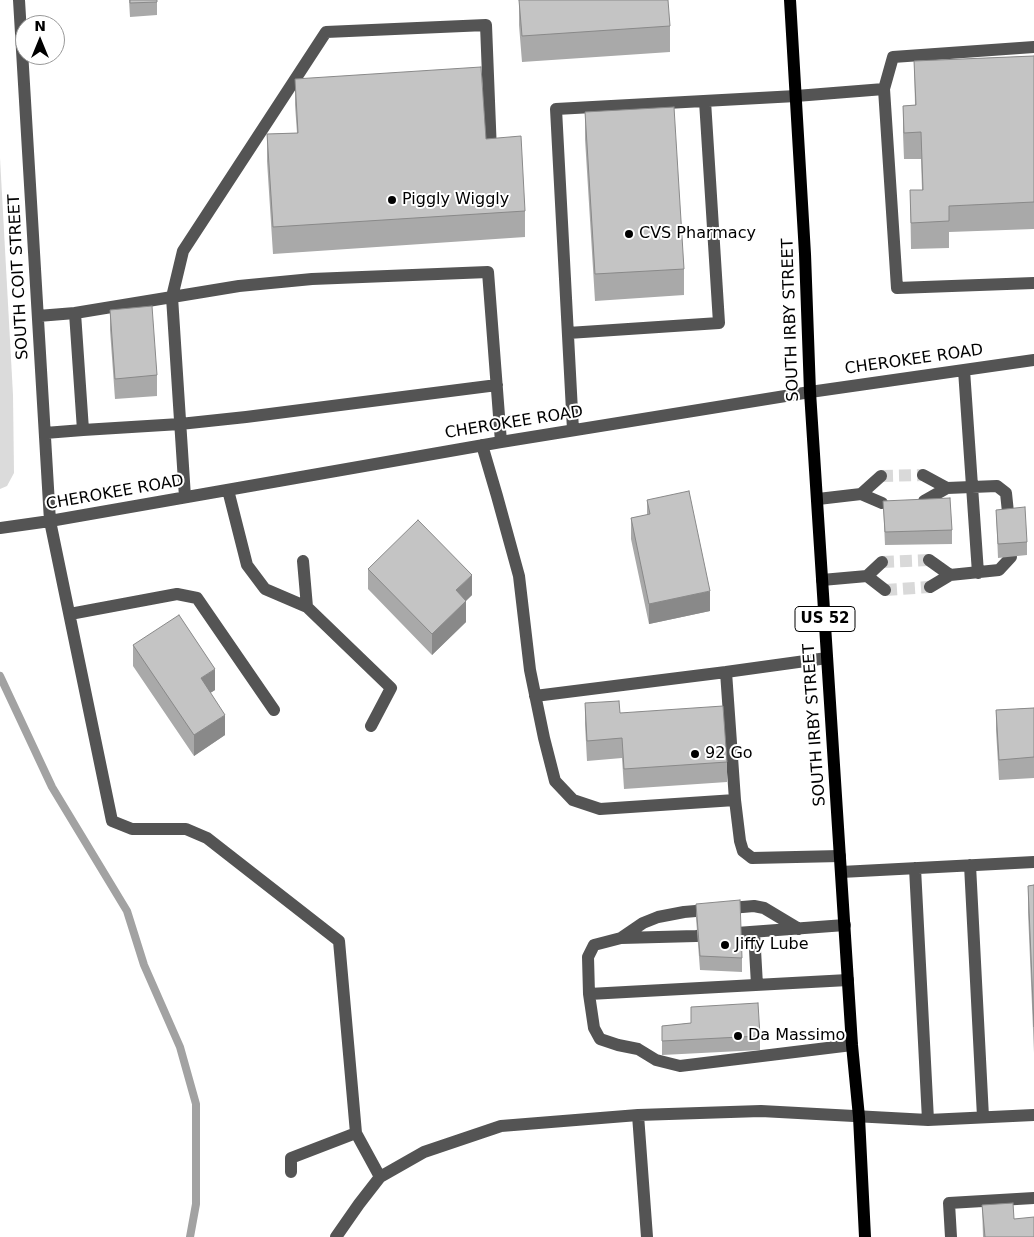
<!DOCTYPE html>
<style>
body{margin:0}
#map{position:relative;width:1034px;height:1237px;overflow:hidden;background:#fff;font-family:"DejaVu Sans",sans-serif}
canvas{display:block}
.north{position:absolute;left:15px;top:15px;width:50px;height:50px;box-sizing:border-box;background:#fff;border:1px solid #999;border-radius:50%;rotate:0deg;font-size:14px;font-weight:700;line-height:20px;text-align:center;color:#000}
.north::after{content:'';display:block;margin:auto;width:18px;height:22px;background:#000;clip-path:polygon(50% 0,100% 100%,50% 72%,0 100%)}
</style>
<div id="map">
<canvas width="1034" height="1237"></canvas>
<div class="north">N</div>
</div>
<script>
const ctx = document.querySelector('canvas').getContext('2d');
ctx.lineJoin = 'round';
function fill(path, color) { ctx.fillStyle = color; ctx.fill(path, 'evenodd'); }
const toPath = rows => new Path2D(rows.map(r => 'M' + r).join(''));
function trace(path, color, width, dash) { ctx.strokeStyle = color; ctx.lineWidth = width; ctx.lineCap = dash ? 'butt' : 'round'; ctx.setLineDash(dash || []); ctx.stroke(path); }
function write(font, color, halo, rows, align = 'center') {
  ctx.font = font + ' "DejaVu Sans",sans-serif'; ctx.lineWidth = 4; ctx.setLineDash([]); ctx.textBaseline = 'middle'; ctx.strokeStyle = halo; ctx.fillStyle = color; for (const [text, x, y, turn = 0] of rows) {
    ctx.save(); ctx.translate(x, y); ctx.rotate((+turn || 0) * Math.PI / 180); ctx.textAlign = isNaN(turn) ? turn : align; if (halo) ctx.strokeText(text, 0, 0); ctx.fillText(text, 0, 0); ctx.restore();
  }
}
const green = toPath([
 [0,158,13,395,14,473,7,486,0,489]
]);
const stream = toPath([
 [0,676,52,787,127,911,144,965,180,1047,196,1104,196,1204,190,1237]
]);
const minorTunnel = toPath([
 [881,476,923,475],
 [882,562,929,560],
 [885,590,930,587]
]);
const minor = toPath([
 [19,0,50,521,112,821,132,829,186,829,207,838,339,941,356,1133,380,1177,424,1152,501,1126,638,1115,761,1111,928,1120,1034,1115],
 [1034,47,893,57,884,89,897,288,1034,283],
 [75,313,239,286,312,279,488,272,501,442],
 [38,316,75,313,83,430,45,433],
 [568,333,719,323,705,101],
 [964,370,978,573],
 [83,430,180,424,246,417,497,385],
 [573,430,556,109,796,96,884,89],
 [482,445,497,496,519,576,530,670,544,738,555,781,573,800,600,809,735,800,726,672,827,658],
 [923,475,947,488,924,501],
 [881,476,861,494,882,503],
 [947,488,997,486,1006,493,1009,522],
 [228,490,247,565,265,589,307,607],
 [185,497,172,297,183,251,326,32,486,25,491,152],
 [818,499,861,494],
 [0,528,50,521,501,442,810,392,1034,360],
 [929,560,950,575,930,587],
 [303,561,307,607,391,688,371,726],
 [882,562,867,576,885,590],
 [950,575,999,570,1011,557],
 [822,580,867,576],
 [70,614,177,594,197,598,274,710],
 [535,696,726,672],
 [735,800,740,841,743,851,752,858,840,856],
 [970,865,983,1117],
 [915,868,928,1120],
 [841,872,1034,862],
 [845,925,696,936,621,938,594,945,588,957,589,994,594,1028,600,1039,618,1045,638,1049,656,1060,680,1066,852,1045],
 [754,932,757,985],
 [621,938,643,923,658,917,684,912,754,906,764,908,799,929],
 [589,994,848,980],
 [638,1115,647,1237],
 [291,1172,291,1158,356,1133],
 [336,1237,359,1204,380,1177],
 [951,1237,949,1203,1034,1198]
]);
const major = toPath([
 [790,0,805,254,810,392,852,1045,859,1117,865,1237]
]);
const wall = toPath([
 [129,0,157,0,157,15,130,17],
 [519,0,670,26,670,52,522,62,519,25],
 [1034,56,1034,229,949,232,949,248,911,249,910,190,922,190,921,159,904,159,903,133,903,106,915,105,914,61],
 [295,79,486,139,525,211,525,237,273,254,267,161,267,134,297,133,295,105],
 [585,112,684,269,684,295,595,301,585,139],
 [110,310,157,375,157,396,115,399,110,330],
 [647,500,710,611,649,624,631,539,631,518,647,515],
 [883,501,952,530,952,544,885,545],
 [996,510,1027,542,1027,555,998,558],
 [368,569,472,595,466,601,466,622,432,655,368,589],
 [133,645,215,690,210,693,225,735,194,756,133,666],
 [585,703,620,713,727,762,727,782,624,789,622,758,587,761,585,724],
 [1034,708,1034,778,999,780,996,730,996,710],
 [1034,885,1034,1053,1028,912,1028,886],
 [696,904,742,958,742,972,700,970,696,918],
 [691,1007,760,1036,760,1050,662,1055,662,1026,691,1023],
 [982,1205,1014,1219,1034,1237,983,1237]
]);
const shadedWall = toPath([
 [472,575,472,595,456,610,456,590],
 [710,591,710,611,649,624,649,604],
 [466,601,466,622,432,655,432,634],
 [215,669,215,690,201,699,201,678],
 [225,715,225,735,194,756,194,735]
]);
const building = toPath([
 [130,0,157,0,157,2,130,3,130,0],
 [519,0,668,0,670,26,522,36,519,0],
 [1034,56,1034,202,949,206,949,221,911,223,910,190,923,190,921,132,904,133,903,106,916,105,914,61,1034,56],
 [481,67,486,139,521,136,525,211,273,227,267,134,298,133,295,79,481,67],
 [674,107,684,269,595,274,585,112,674,107],
 [152,306,157,375,115,379,110,310,152,306],
 [689,491,710,591,649,604,631,518,650,514,647,500,689,491],
 [950,498,952,530,885,532,883,501,950,498],
 [1025,507,1027,542,998,544,996,510,1025,507],
 [418,520,472,575,456,590,466,601,432,634,368,569,418,520],
 [179,615,215,669,201,678,225,715,194,735,133,645,179,615],
 [619,701,620,713,723,706,727,762,624,769,622,738,587,741,585,703,619,701],
 [1034,708,1034,757,999,760,996,710,1034,708],
 [1034,885,1034,1027,1028,886,1034,885],
 [740,900,742,958,700,956,696,904,740,900],
 [758,1003,760,1036,662,1041,662,1026,691,1023,691,1007,758,1003],
 [1013,1203,1014,1219,1034,1217,1034,1237,985,1237,982,1205,1013,1203]
]);
const markers = [
 [392,200,5,"#000"],
 [629,234,5,"#000"],
 [695,754,5,"#000"],
 [725,945,5,"#000"],
 [738,1036,5,"#000"]
];
const shields = [
 [825,619,60]
];
const shieldNames = [
 ["US 52",825,619]
];
const poiNames = [
 ["Piggly Wiggly",402,200],
 ["CVS Pharmacy",639,234],
 ["92 Go",705,754],
 ["Jiffy Lube",735,945],
 ["Da Massimo",748,1036]
];
const streetNames = [
 ["SOUTH COIT STREET",19,277,-93],
 ["SOUTH IRBY STREET",791,320,-92],
 ["CHEROKEE ROAD",914,360,-8],
 ["CHEROKEE ROAD",514,423,-9],
 ["CHEROKEE ROAD",115,493,-10],
 ["SOUTH IRBY STREET",815,725,-94]
];
fill(green, '#dbdbdb');
trace(stream, '#a2a2a2', 8);
trace(minorTunnel, '#d9d9d9', 12, [12, 6]);
trace(minor, '#545454', 12);
trace(major, '#000', 12);
fill(wall, '#a9a9a9');
fill(shadedWall, '#898989');
fill(building, '#c4c4c4');
trace(building, '#898989', 1);
for (const [x, y, r, color] of markers) { const dot = new Path2D(); dot.arc(x, y, r, 0, 2 * Math.PI); ctx.fillStyle = color; ctx.fill(dot); trace(dot, '#fff', 2); }
for (const [x, y, w] of shields) { const box = new Path2D(); box.roundRect(x - w / 2, y - 12.5, w, 25, 4); ctx.fillStyle = '#fff'; ctx.fill(box); trace(box, '#000', 1); }
write('bold 15px', '#000', null, shieldNames);
write('16px', '#000', '#fff', poiNames, 'left');
write('16px', '#000', '#fff', streetNames);
</script>
